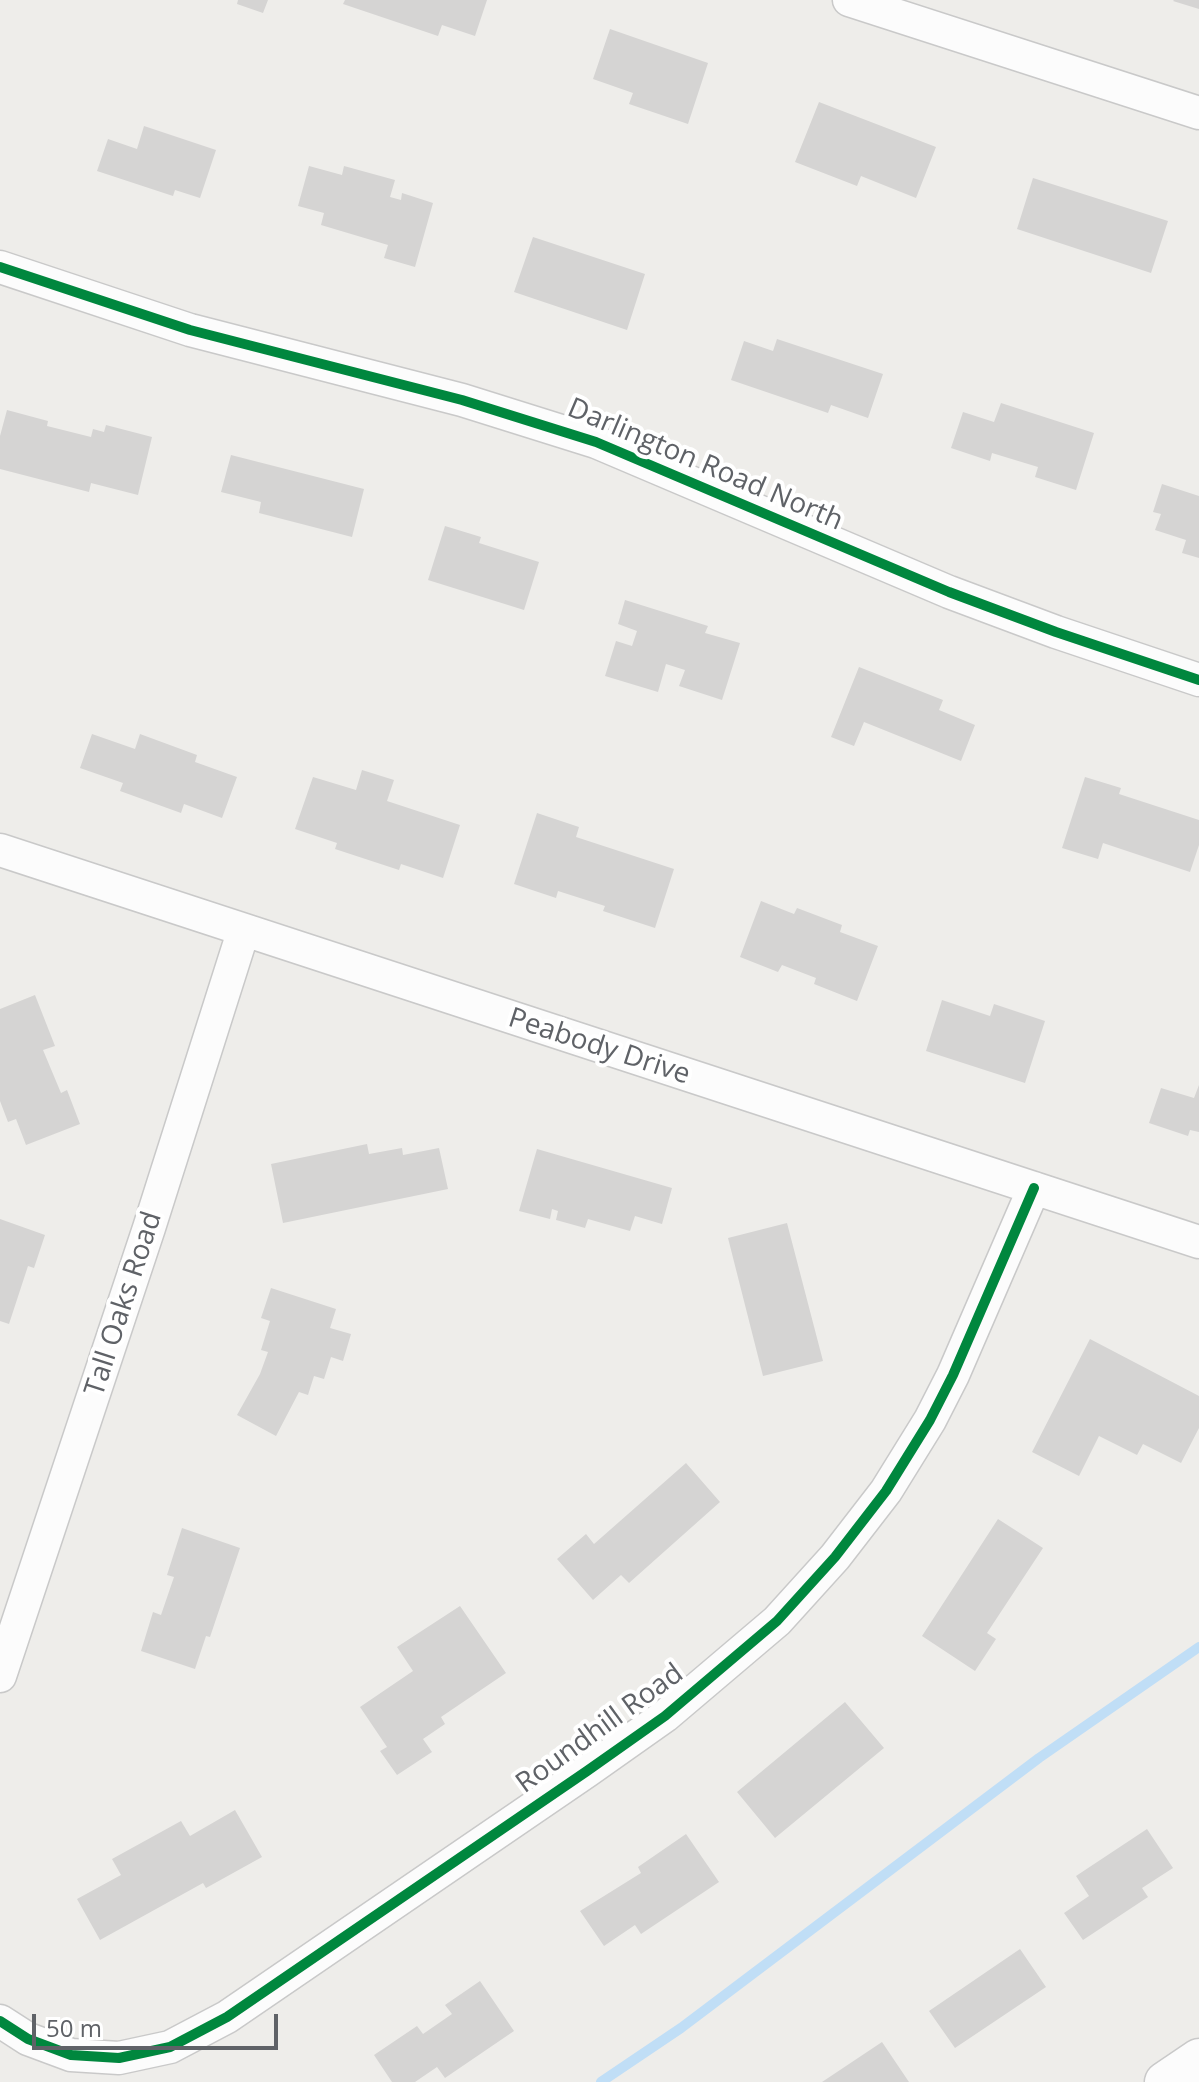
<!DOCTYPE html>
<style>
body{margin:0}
#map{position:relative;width:1199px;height:2082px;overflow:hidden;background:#eeedea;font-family:"Open Sans",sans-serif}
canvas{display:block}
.scale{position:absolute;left:32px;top:2014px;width:246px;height:36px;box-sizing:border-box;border:4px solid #5f6267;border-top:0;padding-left:10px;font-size:24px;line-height:28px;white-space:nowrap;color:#5f6267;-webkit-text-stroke:6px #fff;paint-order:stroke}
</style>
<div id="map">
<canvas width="1199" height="2082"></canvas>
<div class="scale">50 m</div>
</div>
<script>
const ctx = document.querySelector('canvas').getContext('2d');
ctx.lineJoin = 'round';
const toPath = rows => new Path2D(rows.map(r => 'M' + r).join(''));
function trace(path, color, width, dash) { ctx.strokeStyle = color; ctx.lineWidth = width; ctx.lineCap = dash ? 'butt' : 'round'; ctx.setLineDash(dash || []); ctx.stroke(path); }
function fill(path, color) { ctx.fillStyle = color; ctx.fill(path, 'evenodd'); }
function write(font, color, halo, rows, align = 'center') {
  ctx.font = font + ' "Open Sans",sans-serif'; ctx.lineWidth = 8; ctx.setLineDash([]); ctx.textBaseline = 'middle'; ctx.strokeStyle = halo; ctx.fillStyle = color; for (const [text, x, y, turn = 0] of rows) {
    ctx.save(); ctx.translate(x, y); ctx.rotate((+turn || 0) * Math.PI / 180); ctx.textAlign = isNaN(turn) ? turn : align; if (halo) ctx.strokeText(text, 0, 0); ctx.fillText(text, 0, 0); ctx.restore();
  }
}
const stream = toPath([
 [601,2082,681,2028,1039,1758,1199,1647]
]);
const building = toPath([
 [238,0,268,0,263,13,237,4],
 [345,0,487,0,475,36,442,25,438,36,343,4],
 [1174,0,1199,0,1199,9,1173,1],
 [610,29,708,63,688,124,629,104,633,93,593,79],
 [819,102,936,147,916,198,861,176,857,186,795,162],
 [144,126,216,150,200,198,175,190,173,196,97,171,108,139,137,149],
 [309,166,342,175,344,166,395,180,390,197,401,200,402,193,433,203,415,267,384,258,388,245,321,225,324,213,298,206],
 [1033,178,1168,221,1151,273,1017,229],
 [533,237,645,274,627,330,514,292],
 [777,339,883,374,868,418,831,405,828,413,731,380,744,341,773,351],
 [1001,403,1094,433,1076,490,1035,477,1038,467,992,453,990,461,951,448,963,412,994,422],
 [7,410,48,421,47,426,91,437,93,429,104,432,106,425,152,437,138,495,91,483,89,492,0,469,0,436],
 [231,455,364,489,352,537,259,513,261,502,221,492],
 [1162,484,1199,496,1199,558,1182,553,1186,540,1155,530,1161,514,1153,512],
 [445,526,481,537,479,543,539,562,524,610,428,580],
 [625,600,708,626,705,633,740,643,722,700,679,686,685,670,666,664,658,692,605,676,616,641,632,646,637,631,618,624],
 [859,667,943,700,939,710,975,725,961,761,864,722,854,746,831,737],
 [92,734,135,749,140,734,197,755,195,762,237,777,222,818,184,804,181,813,120,791,123,783,80,768],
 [362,770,394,780,387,801,460,825,443,878,401,864,399,870,335,849,337,843,295,829,313,777,356,790],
 [1085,777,1121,788,1119,794,1199,820,1199,845,1190,872,1103,843,1098,859,1062,848],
 [537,813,579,827,576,837,674,869,655,928,603,911,605,906,558,891,556,898,514,884],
 [761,901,794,914,797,908,842,925,840,932,878,946,857,1001,814,984,816,978,782,965,778,972,740,957],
 [35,995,55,1046,43,1050,61,1093,67,1090,80,1124,26,1145,16,1119,8,1122,0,1101,0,1009],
 [942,1000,990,1016,994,1004,1045,1021,1025,1083,926,1051],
 [1199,1085,1199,1132,1190,1130,1188,1136,1149,1123,1161,1088,1194,1098],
 [367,1144,369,1154,402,1148,403,1155,439,1148,448,1189,283,1223,271,1164],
 [537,1149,672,1188,662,1224,635,1216,630,1231,588,1219,585,1228,556,1220,558,1211,552,1209,550,1219,519,1211],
 [0,1219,45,1235,34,1268,28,1266,9,1324,0,1321],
 [787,1223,823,1361,763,1376,728,1238],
 [271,1288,336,1309,330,1328,351,1334,343,1361,331,1357,324,1379,314,1376,308,1395,299,1392,276,1436,237,1415,260,1374,268,1352,261,1350,270,1321,261,1318],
 [1090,1339,1199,1396,1199,1428,1181,1463,1143,1444,1137,1455,1099,1436,1079,1476,1032,1452],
 [686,1463,720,1502,629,1583,621,1575,593,1600,557,1559,586,1534,594,1544],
 [998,1519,1043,1548,987,1633,996,1639,975,1671,922,1636],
 [182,1528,240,1548,210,1637,206,1636,195,1669,141,1651,153,1612,161,1615,174,1577,167,1575],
 [460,1606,506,1673,441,1717,445,1724,423,1739,432,1752,397,1775,380,1751,387,1747,360,1707,413,1671,397,1647],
 [845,1702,884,1748,775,1838,737,1792],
 [235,1810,262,1857,206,1888,203,1883,100,1940,77,1899,121,1875,112,1859,181,1821,190,1836],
 [1147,1829,1173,1868,1142,1888,1148,1897,1083,1940,1064,1913,1089,1896,1076,1876],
 [686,1834,719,1882,641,1934,635,1925,604,1946,580,1911,641,1873,638,1867],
 [1020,1949,1046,1987,955,2048,929,2011],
 [480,1981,514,2031,445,2078,437,2067,415,2082,392,2082,374,2055,417,2026,423,2034,452,2014,445,2005],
 [882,2042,909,2082,822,2082]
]);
const minor = toPath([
 [849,0,1199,113],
 [0,267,190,330,462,400,596,442,949,592,1056,632,1199,680],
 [0,850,1199,1242],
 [0,1676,149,1228,243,932],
 [0,2021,28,2039,71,2055,119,2058,170,2047,227,2017,587,1771,665,1716,777,1621,835,1557,886,1491,930,1420,953,1375,1034,1188]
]);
const tertiary = toPath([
 [1165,2082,1199,2059]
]);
const cycleway = toPath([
 [0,267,190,330,462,400,596,442,949,592,1056,632,1199,680],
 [0,2021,28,2039,71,2055,119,2058,170,2047,227,2017,587,1771,665,1716,777,1621,835,1557,886,1491,930,1420,953,1375,1034,1188]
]);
const streetNames = [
 ["Darlington Road North",705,465,23],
 ["Peabody Drive",599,1047,18],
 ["Tall Oaks Road",124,1304,-72],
 ["Roundhill Road",600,1729,-36]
];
trace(stream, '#c0def6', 10);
fill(building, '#d5d4d3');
trace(minor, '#c9c9c9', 35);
trace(tertiary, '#c9c9c9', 43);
trace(minor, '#fcfcfc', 32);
trace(tertiary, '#fcfcfc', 40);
trace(cycleway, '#00873e', 10);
write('28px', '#5f6267', '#fff', streetNames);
</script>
